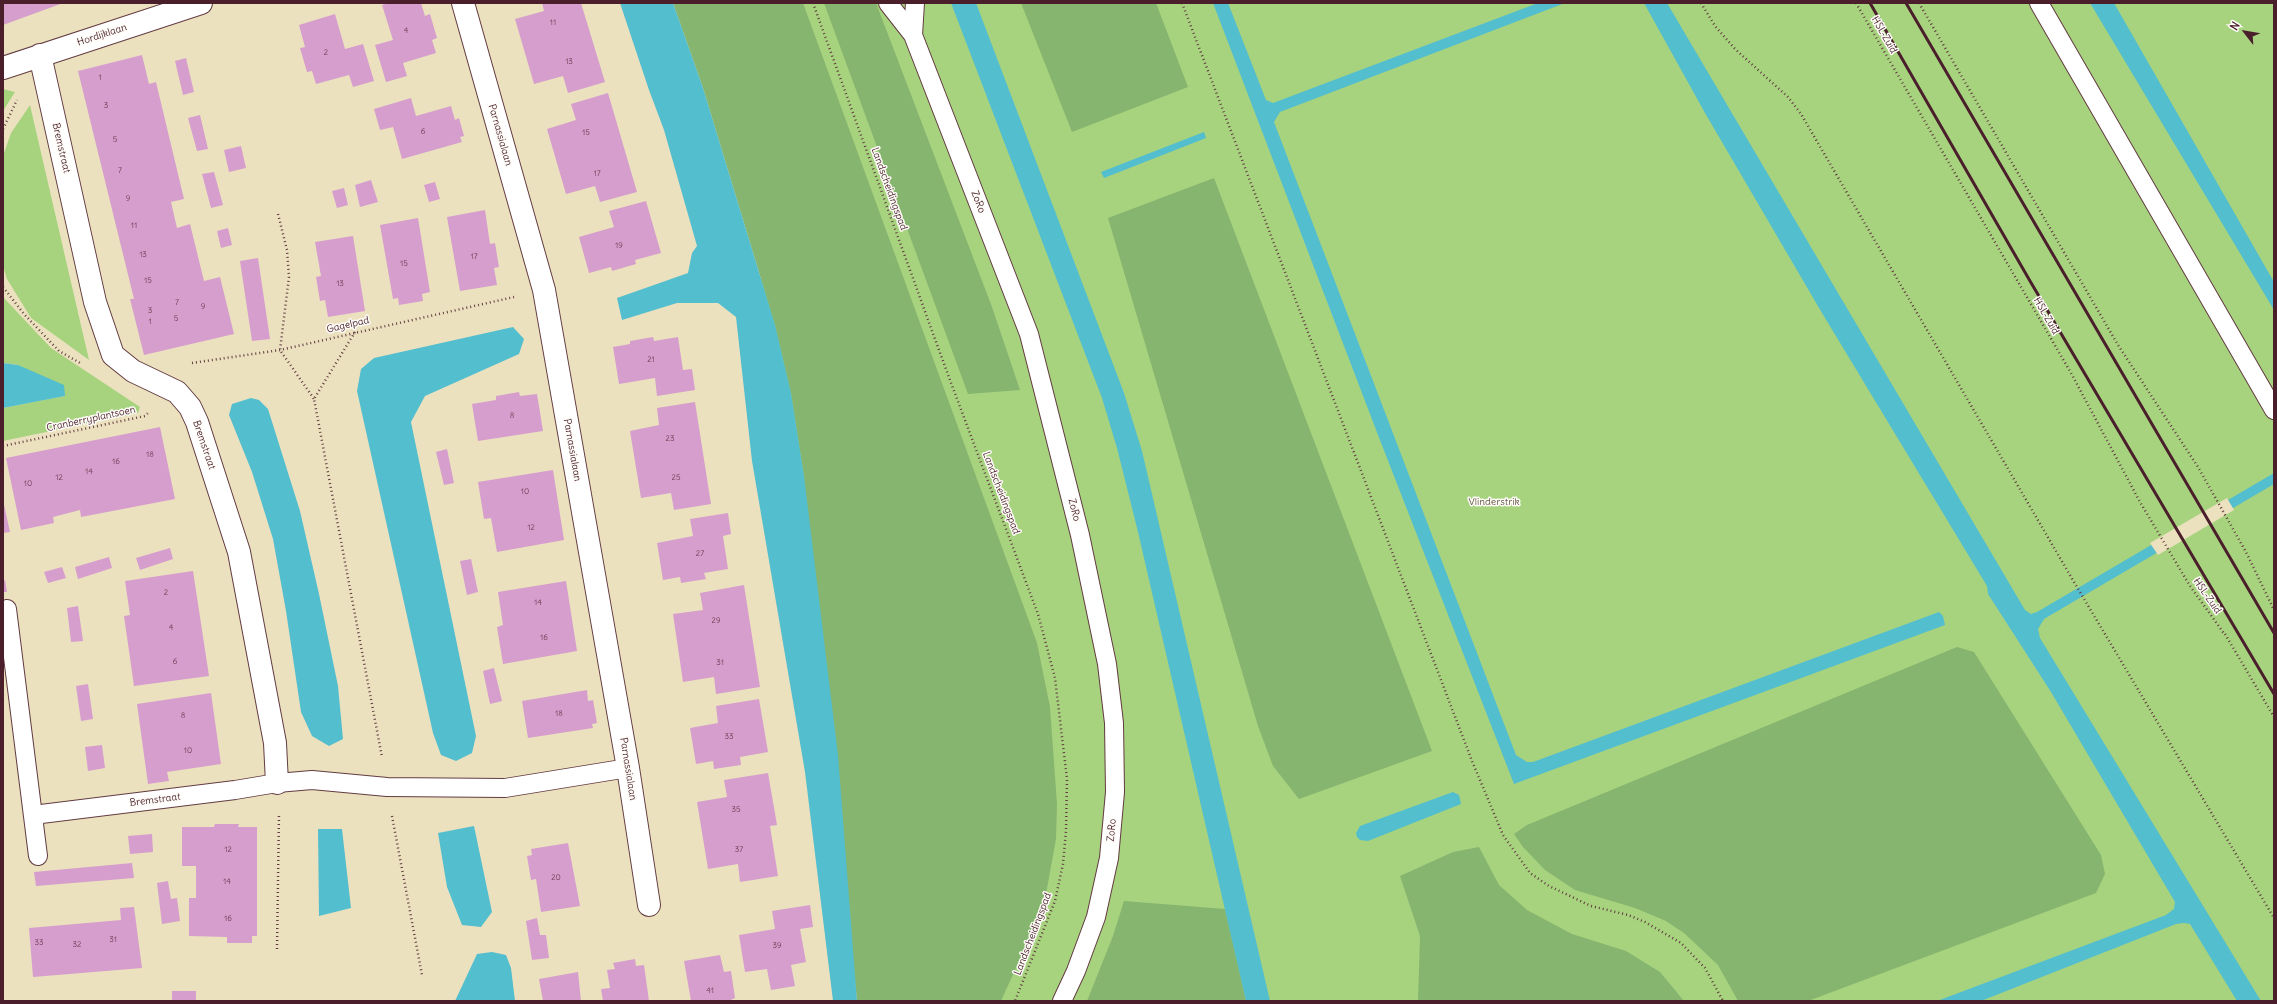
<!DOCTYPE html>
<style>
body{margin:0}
#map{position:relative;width:2277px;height:1004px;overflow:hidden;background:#ece1bf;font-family:Delius,sans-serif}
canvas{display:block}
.frame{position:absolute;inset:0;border:4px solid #4a1f2b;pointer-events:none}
.north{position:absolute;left:2225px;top:12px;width:40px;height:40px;-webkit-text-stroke:3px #fdfcf7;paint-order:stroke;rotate:301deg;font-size:11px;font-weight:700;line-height:16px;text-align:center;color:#4a1f2b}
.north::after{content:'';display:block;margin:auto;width:14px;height:18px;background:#4a1f2b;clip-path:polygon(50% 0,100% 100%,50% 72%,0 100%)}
</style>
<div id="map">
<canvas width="2277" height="1004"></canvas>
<div class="frame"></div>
<div class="north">N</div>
</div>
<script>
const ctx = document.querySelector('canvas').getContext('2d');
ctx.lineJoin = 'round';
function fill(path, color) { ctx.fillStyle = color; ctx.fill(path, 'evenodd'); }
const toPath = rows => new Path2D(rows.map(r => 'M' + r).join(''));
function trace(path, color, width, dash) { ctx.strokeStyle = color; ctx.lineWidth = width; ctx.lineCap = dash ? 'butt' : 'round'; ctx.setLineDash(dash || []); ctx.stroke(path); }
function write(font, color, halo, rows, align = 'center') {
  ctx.font = font + ' Delius,sans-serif'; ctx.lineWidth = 3; ctx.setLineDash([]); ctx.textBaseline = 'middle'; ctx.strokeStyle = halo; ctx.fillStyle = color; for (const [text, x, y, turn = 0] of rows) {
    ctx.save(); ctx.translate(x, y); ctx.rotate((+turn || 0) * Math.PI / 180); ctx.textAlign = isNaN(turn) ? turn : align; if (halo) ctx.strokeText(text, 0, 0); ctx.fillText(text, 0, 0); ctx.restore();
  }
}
const green = toPath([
 [714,3,2274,3,2274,1001,884,1001],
 [3,89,15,92,3,111],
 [30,105,89,360,31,318,7,279,3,266,3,156,11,133],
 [3,297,51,348,140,407,138,413,3,441,3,408,64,396,18,365,3,363]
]);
const forest = toPath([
 [673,3,803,3,1037,643,1050,707,1057,804,1056,839,1046,894,1034,928,1001,1001,857,1001,804,476,791,393,775,325,703,88],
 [824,3,876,3,992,307,1020,390,968,394],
 [1021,3,1156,3,1188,87,1072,132],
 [1214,178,1432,751,1299,799,1273,766,1258,726,1108,218],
 [1957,647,1974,652,2101,855,2105,874,2096,893,1808,1001,1738,1001,1718,965,1684,933,1666,921,1635,908,1575,890,1545,870,1523,847,1514,834,1527,825],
 [1479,847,1499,885,1527,910,1572,934,1626,951,1660,972,1684,1001,1418,1001,1420,936,1400,876,1453,852],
 [1124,901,1225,909,1246,1001,1087,1001,1113,936]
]);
const water = toPath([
 [620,3,673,3,703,88,775,325,791,393,804,476,838,755,857,1001,833,1001,805,772,752,461,736,317,718,303,677,303,622,320,617,298,688,273,692,253,697,246,664,130,649,90],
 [951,3,976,3,1124,393,1142,451,1270,1001,1246,1001,1138,532,1117,448,1102,398],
 [1213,3,1228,3,1266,100,1273,103,1538,3,1565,3,1280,112,1274,122,1516,755,1527,762,1533,762,1939,612,1943,616,1945,625,1514,784,1378,435],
 [1644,3,1667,3,2025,610,2031,614,2037,612,2274,473,2274,484,2044,619,2038,629,2040,638,2261,1001,2237,1001,2190,924,2184,923,2176,924,1981,1001,1937,1001,2166,915,2174,909,2175,902,2051,692,1988,594,1987,586,1822,313,1705,113],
 [2090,3,2114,3,2274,282,2274,310],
 [1204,132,1206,138,1104,178,1101,172],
 [513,327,524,339,519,354,425,396,411,422,476,736,472,753,456,761,441,755,433,733,357,391,361,369,374,358],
 [3,363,18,365,64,385,65,396,3,408],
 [251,398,259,400,268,409,300,511,319,594,338,686,343,739,329,746,312,736,301,712,286,611,273,539,252,472,229,415,232,404],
 [1453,792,1459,795,1461,804,1368,841,1360,840,1357,837,1356,833,1360,826],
 [474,826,492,912,481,927,462,925,447,887,438,833],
 [318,829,342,829,351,908,319,916],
 [492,952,506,955,511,968,515,1001,455,1001,477,954]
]);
const pier = toPath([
 [2227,498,2234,510,2158,555,2150,543]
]);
const building = toPath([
 [3,3,63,3,3,25],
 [389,3,421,3,425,16,430,14,437,38,432,40,436,53,403,63,407,76,386,82,375,45,393,40,382,5],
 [542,3,581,3,605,82,568,93,563,76,534,84,515,19,544,11],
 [335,14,345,49,363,44,374,81,353,87,349,75,316,84,312,71,307,72,300,48,305,47,299,25],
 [142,55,149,84,156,82,184,199,171,202,177,228,190,224,204,281,220,277,234,334,144,355,130,299,134,299,78,71],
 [186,58,194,92,183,95,175,61],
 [608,93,637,192,600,202,595,186,566,194,547,129,576,120,571,104],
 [411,98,416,116,451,106,455,120,459,118,464,136,460,137,462,142,402,159,393,127,380,130,374,109],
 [200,115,208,149,197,151,188,118],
 [241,146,246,168,229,172,224,150],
 [214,172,223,205,211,208,202,174],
 [371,180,378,202,360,207,355,185],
 [435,182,440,199,429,202,424,185],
 [344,188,348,205,337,208,332,191],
 [646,201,661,253,635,260,636,264,612,271,611,267,589,273,579,237,614,227,609,211],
 [485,210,490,244,495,243,499,267,494,268,497,285,460,291,447,217],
 [418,218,430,292,422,294,423,301,399,305,398,298,393,299,380,225],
 [228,228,232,245,221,248,217,231],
 [353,236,365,311,328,317,325,300,320,301,316,277,321,276,315,242],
 [258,258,270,339,252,341,240,261],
 [653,337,654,341,678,337,683,370,692,369,695,390,657,396,655,378,619,384,613,347,630,344,630,341],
 [519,392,520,396,537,394,543,431,478,441,472,404,496,400,496,396],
 [695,402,711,504,674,510,671,493,641,498,630,431,659,425,657,408],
 [160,427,175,499,81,517,80,510,53,517,54,523,21,530,6,458],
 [447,449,454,483,444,485,436,452],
 [553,470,564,540,497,552,491,518,484,519,478,482],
 [3,500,10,532,3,533],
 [728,513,731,534,723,536,728,569,704,573,706,579,681,583,680,577,663,580,657,543,693,536,690,519],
 [170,548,173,559,140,570,136,558],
 [109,557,112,568,78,579,75,567],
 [471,559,478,592,467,595,460,561],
 [62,567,66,578,48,583,44,572],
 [193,571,209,676,134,686,124,616,130,615,125,581],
 [5,580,7,592,3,592,3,581],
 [566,581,577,651,503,664,497,627,503,625,498,592],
 [744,585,760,687,716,694,714,677,683,682,673,614,703,610,700,593],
 [78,606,83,641,71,642,67,608],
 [494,668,502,701,490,704,483,671],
 [88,684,93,719,81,721,76,686],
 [587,690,588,701,593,700,597,723,592,724,593,728,528,738,522,701],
 [211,693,221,764,167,772,169,781,148,784,137,704],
 [759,699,768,752,740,757,741,765,714,769,713,761,696,764,690,728,718,723,716,706],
 [102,745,105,768,88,771,85,747],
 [768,773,777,825,770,826,778,876,740,882,738,864,708,869,697,802,727,797,724,780],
 [215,824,239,824,238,827,257,827,257,936,252,936,252,943,227,943,227,937,189,936,189,898,196,898,196,866,182,866,182,827,214,827],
 [152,834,153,852,130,854,128,836],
 [568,843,580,906,541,912,536,879,531,880,527,856,532,855,531,849],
 [132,863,134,878,36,886,34,872],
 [168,881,171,899,177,898,180,921,162,924,157,883],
 [810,905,813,927,800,929,806,962,791,965,795,986,771,990,767,969,745,972,739,935,775,929,772,911],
 [134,907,142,968,33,977,29,928,121,920,120,908],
 [537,918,540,935,546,935,549,958,532,960,526,921],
 [720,955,724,972,731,971,735,998,728,1001,691,1001,684,961],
 [635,959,636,966,644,965,649,1001,603,1001,601,989,610,988,607,970,615,969,613,963],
 [578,972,581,1001,543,1001,539,979],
 [172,991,196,991,196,1001,172,1001]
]);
const path = toPath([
 [813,3,951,383,1038,614,1055,678,1067,779,1066,831,1063,864,1055,901,1015,1001],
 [1182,3,1472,761,1503,835,1530,873,1549,886,1591,906,1628,915,1645,922,1681,943,1705,968,1723,1001],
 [1701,3,1715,26,1735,49,1788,97,1801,114,2074,582,2274,918],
 [1856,3,2071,373,2140,502,2190,586,2225,635],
 [1919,3,2118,345,2198,467,2246,552,2274,610],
 [3,129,17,100],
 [278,214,287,250,289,277,280,350,314,399],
 [3,287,24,314,59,351,82,364],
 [355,332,314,399,382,757],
 [192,363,280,350,514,297],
 [3,446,145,416,148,413],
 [2225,634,2274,717],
 [392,816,422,975],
 [277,949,279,813]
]);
const service = toPath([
 [888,3,913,35,1029,334,1080,535,1107,664,1114,723,1115,792,1109,858,1096,917,1076,971,1062,1001],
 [2039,3,2274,410],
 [913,35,915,3],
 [7,609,38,856],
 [33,815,235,790,277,783,312,780,387,787,505,788,628,768]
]);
const minor = toPath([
 [463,3,544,290,628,768,649,905],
 [40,55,95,302,113,355,133,371,177,392,190,407,197,422,239,552,275,743,277,783],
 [3,68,201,3]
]);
const rail = toPath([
 [1870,3,2030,281,2274,694],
 [1906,3,2274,633]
]);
const numberNames = [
 ["11",553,23],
 ["4",406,31],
 ["2",326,53],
 ["13",569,62],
 ["1",100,78],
 ["3",106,106],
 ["6",423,132],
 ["15",586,133],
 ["5",115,140],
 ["7",120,171],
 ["17",597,174],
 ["9",128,199],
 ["11",134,226],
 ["19",619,246],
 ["13",143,255],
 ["17",474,257],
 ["15",404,264],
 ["15",148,281],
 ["13",340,284],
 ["7",177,303],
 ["9",203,307],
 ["3",150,311],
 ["5",176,319],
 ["1",150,322],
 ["21",651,360],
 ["8",512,416],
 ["23",670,439],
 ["18",150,455],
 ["16",116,462],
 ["14",89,472],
 ["12",59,478],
 ["25",676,478],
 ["10",28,484],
 ["10",525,492],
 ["12",531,528],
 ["27",700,554],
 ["2",166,593],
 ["14",538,603],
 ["29",716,621],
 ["4",171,628],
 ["16",544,638],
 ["6",175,662],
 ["31",720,663],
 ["18",559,714],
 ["8",183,716],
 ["33",729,737],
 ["10",188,751],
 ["35",736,810],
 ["12",228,850],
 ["37",739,850],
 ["20",556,878],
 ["14",227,882],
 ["16",228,919],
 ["31",113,940],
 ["33",39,943],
 ["32",77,945],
 ["39",777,946],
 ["41",710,991]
];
const streetNames = [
 ["Hordijklaan",102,35,-18],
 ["HSL-Zuid",1884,35,60],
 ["Parnassialaan",500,135,74],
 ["Bremstraat",61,148,77],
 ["Landscheidingspad",889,189,70],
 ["ZoRo",978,202,69],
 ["HSL-Zuid",2046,316,60],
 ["Gagelpad",348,325,-13],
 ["Cranberryplantsoen",91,419,-12],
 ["Bremstraat",204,445,71],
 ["Parnassialaan",572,450,80],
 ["Landscheidingspad",1001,493,69],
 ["ZoRo",1074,510,76],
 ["HSL-Zuid",2207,596,55],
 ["Parnassialaan",628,769,81],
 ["Bremstraat",155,800,-7],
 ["ZoRo",1112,830,-85],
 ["Landscheidingspad",1033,934,-69]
];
const parkNames = [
 ["Vlinderstrik",1494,502]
];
fill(green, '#a7d37f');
fill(forest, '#85b56e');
fill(water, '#53bece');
fill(pier, '#ece1bf');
fill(building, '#d59ecd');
trace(service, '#623c41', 20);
trace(minor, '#623c41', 24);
trace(path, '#623c41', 2.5, [1, 3]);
trace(service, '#fff', 18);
trace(minor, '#fff', 22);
trace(rail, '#4a1f2b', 3);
write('8px', '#6d3f54', null, numberNames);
write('10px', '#4a1f2b', '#fdfcf7', streetNames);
write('10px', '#654', '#fdfcf7', parkNames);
</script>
